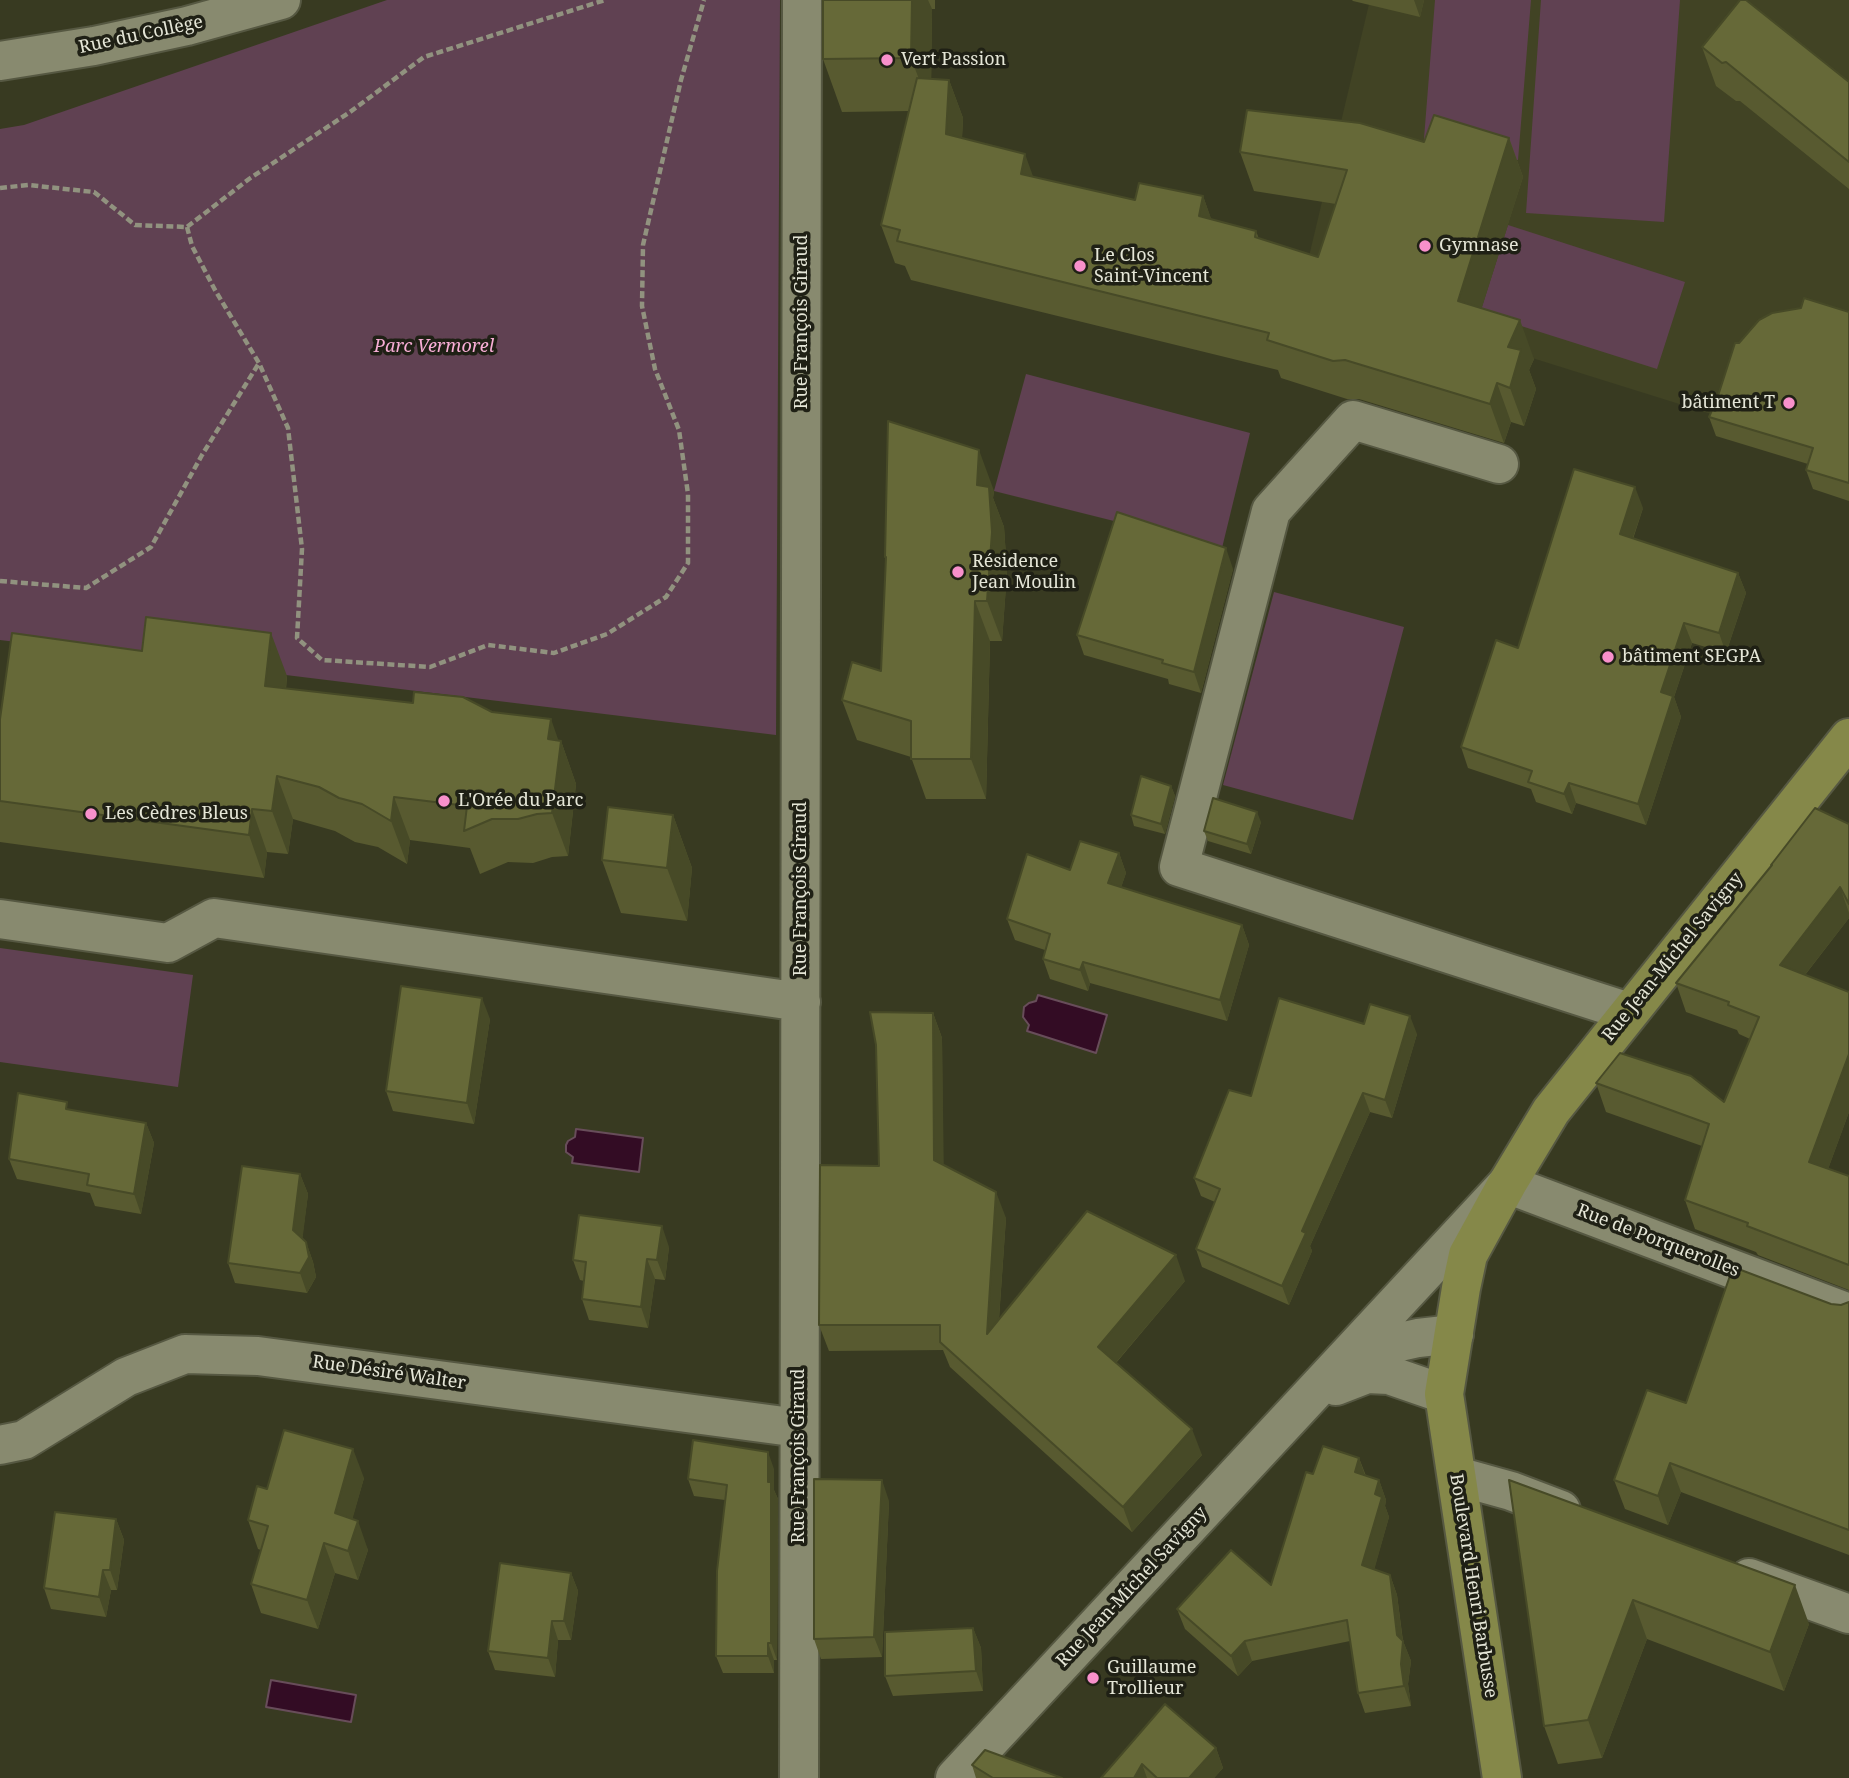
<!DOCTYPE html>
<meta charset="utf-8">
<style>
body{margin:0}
canvas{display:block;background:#383a21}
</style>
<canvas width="1849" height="1778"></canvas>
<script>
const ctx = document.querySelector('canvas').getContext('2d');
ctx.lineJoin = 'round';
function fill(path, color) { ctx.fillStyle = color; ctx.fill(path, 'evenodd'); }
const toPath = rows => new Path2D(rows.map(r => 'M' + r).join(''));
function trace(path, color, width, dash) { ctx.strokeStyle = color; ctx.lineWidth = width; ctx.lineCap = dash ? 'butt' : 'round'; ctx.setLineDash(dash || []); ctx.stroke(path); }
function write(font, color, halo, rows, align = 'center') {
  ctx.font = font + ' "Noto Serif",serif'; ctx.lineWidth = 7; ctx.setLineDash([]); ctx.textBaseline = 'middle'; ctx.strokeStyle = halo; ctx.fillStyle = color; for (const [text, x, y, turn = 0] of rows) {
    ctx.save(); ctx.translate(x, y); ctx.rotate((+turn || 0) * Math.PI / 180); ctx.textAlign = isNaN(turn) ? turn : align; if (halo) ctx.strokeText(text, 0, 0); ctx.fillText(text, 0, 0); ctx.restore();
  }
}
const built = toPath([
 [1370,0,1849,0,1849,457,1302,286]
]);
const green = toPath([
 [387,0,780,0,776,735,0,640,0,129,24,125],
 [1435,0,1531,0,1518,160,1423,151],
 [1541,0,1680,0,1664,222,1526,213],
 [1508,225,1685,282,1657,369,1480,313],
 [1026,374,1250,433,1222,548,994,491],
 [1274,592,1404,627,1353,820,1223,785],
 [0,948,193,975,178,1087,0,1062]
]);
const water = toPath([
 [1038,995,1107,1015,1096,1053,1027,1031,1029,1025,1023,1017,1024,1007,1029,1003,1036,1001,1038,995],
 [576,1129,643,1138,639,1172,572,1163,573,1157,566,1152,566,1145,568,1141,575,1137,576,1129],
 [271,1680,356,1695,351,1722,266,1707,271,1680]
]);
const path = toPath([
 [0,188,28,185,94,192,135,225,187,227,249,179,350,112,424,57,605,0],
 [187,227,192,246,215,290,259,363,288,428,302,549,297,638,322,660,430,667,488,645,554,653,607,634,666,597,688,563,688,494,679,430,655,369,642,306,643,245,681,80,704,0],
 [0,581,86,588,151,547,202,455,259,363]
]);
const minor = toPath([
 [0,61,94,46,187,26,281,0],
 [1499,464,1353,420,1271,511,1179,867,1629,1012],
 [0,919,168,943,214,918,801,1002],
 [1351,1368,1382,1346,1418,1338,1454,1334],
 [1336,1386,1367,1374,1389,1375,1444,1394],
 [0,1445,24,1440,126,1377,185,1354,258,1356,799,1428],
 [1457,1476,1511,1491,1561,1510],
 [1749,1578,1849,1614],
 [799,1778,802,0],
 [955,1778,1507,1184,1849,1313]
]);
const major = toPath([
 [1502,1778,1444,1394,1461,1288,1468,1255,1507,1184,1551,1111,1849,738]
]);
const wall = toPath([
 [823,0,935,0,935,9,932,9,931,79,949,80,963,118,962,138,1033,177,1135,200,1203,196,1211,219,1256,231,1259,239,1318,257,1336,204,1254,191,1240,152,1509,138,1523,177,1481,308,1534,359,1529,370,1536,389,1524,426,1511,422,1504,443,1359,399,1347,399,1281,378,1278,370,911,280,905,266,895,263,881,225,909,111,842,112,823,59],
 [1352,0,1424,0,1420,17,1353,1],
 [1702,47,1849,82,1849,189,1740,101,1736,101,1716,86],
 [1849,312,1849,501,1813,489,1806,470,1808,464,1716,436,1709,417,1739,343],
 [994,491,993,498,1004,527,1007,572,1002,641,990,641,986,799,926,799,911,757,857,740,842,700,881,671,886,561,885,557],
 [1643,508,1633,539,1738,573,1746,593,1726,653,1692,643,1674,697,1681,717,1646,825,1576,803,1572,814,1536,802,1531,789,1468,768,1461,747,1518,648],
 [1233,569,1201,693,1169,684,1168,679,1084,655,1077,635],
 [287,676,286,689,492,712,561,741,576,784,568,856,552,857,533,863,508,862,480,874,470,848,410,840,407,864,378,847,355,842,335,831,293,819,288,854,267,852,264,878,0,842,0,719],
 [1171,786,1175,796,1165,834,1134,826,1131,815],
 [673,815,692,868,687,921,621,913,602,860],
 [1261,822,1251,854,1208,841,1204,831],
 [1849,824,1849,918,1805,975,1849,992,1849,1112,1828,1169,1849,1176,1849,1290,1758,1255,1756,1252,1695,1229,1685,1200,1702,1146,1606,1112,1596,1083,1724,1102,1750,1039,1739,1034,1737,1030,1686,1012,1676,983,1771,866,1771,865],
 [1119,853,1126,873,1121,887,1242,925,1249,945,1227,1021,1090,983,1088,991,1050,979,1043,959,1045,950,1015,940,1007,919,1070,870],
 [933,1013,942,1038,943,1164,1006,1218,999,1319,1185,1281,1116,1363,1202,1455,1132,1532,950,1367,943,1350,829,1351,819,1325,879,1166],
 [490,1019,474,1124,393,1111,386,1091],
 [1364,1024,1417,1034,1392,1118,1370,1112,1310,1246,1312,1251,1289,1305,1202,1267,1196,1249,1215,1202,1201,1196,1194,1178,1251,1096],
 [70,1110,146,1123,154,1143,141,1214,95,1206,90,1193,17,1179,9,1159],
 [300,1174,308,1194,302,1239,306,1242,313,1262,316,1277,307,1293,235,1283,228,1263],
 [669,1247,665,1280,655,1279,648,1328,589,1320,582,1299,584,1281,580,1280,573,1260],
 [1849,1302,1849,1555,1681,1492,1668,1525,1625,1509,1614,1480,1686,1403,1831,1304,1841,1305],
 [1359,1458,1366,1476,1379,1480,1386,1500,1385,1506,1389,1517,1374,1569,1390,1575,1397,1595,1403,1641,1411,1661,1408,1684,1411,1706,1365,1713,1358,1693,1350,1641,1252,1661,1238,1676,1185,1629,1177,1609,1271,1585,1313,1474],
 [774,1469,774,1490,778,1499,777,1660,774,1660,774,1673,723,1673,716,1656,725,1500,694,1496,688,1479],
 [364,1478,352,1519,368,1550,358,1580,335,1573,318,1629,261,1613,251,1584,261,1550,258,1549,248,1520,267,1489],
 [1509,1480,1809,1624,1784,1691,1647,1639,1602,1758,1558,1764,1544,1726],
 [889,1501,882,1657,821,1659,814,1639],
 [116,1519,124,1540,117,1590,111,1590,106,1617,51,1609,44,1588],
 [571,1573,578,1591,571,1640,558,1640,555,1677,495,1670,488,1651],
 [973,1628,981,1648,983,1691,893,1696,885,1676],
 [1165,1704,1216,1748,1223,1768,1214,1778,1101,1778],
 [972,1765,1062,1778,976,1778]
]);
const shadedWall = toPath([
 [912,0,928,0,932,9,931,111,911,58],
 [1414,0,1424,0,1420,17],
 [949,80,963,118,960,173,946,134],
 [1509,138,1523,177,1472,339,1458,301],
 [1025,154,1039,193,1021,174],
 [1203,196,1217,235,1199,216],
 [1520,320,1534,359,1529,370,1536,389,1524,426,1510,388,1508,347],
 [1497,383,1511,422,1504,443,1490,404],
 [979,450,994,491,993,498,1004,527,1007,572,1002,641,987,601,977,485],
 [1635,487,1643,508,1627,555,1620,534],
 [1226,548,1233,569,1201,693,1194,672],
 [1738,573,1746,593,1726,653,1719,633],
 [975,601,990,641,986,799,971,759],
 [1684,623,1692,643,1674,697,1681,717,1646,825,1638,804,1661,692],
 [271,633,287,676,281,730,265,686],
 [551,719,560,745,561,741,576,784,568,856,552,813,548,739],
 [277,776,293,819,288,854,272,811],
 [1569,783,1576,803,1572,814,1564,794],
 [1171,786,1175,796,1165,834,1161,824],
 [394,797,410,840,407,864,391,821],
 [252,809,267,852,264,878,249,835],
 [1257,812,1261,822,1251,854,1247,844],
 [673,815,692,868,687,921,667,868],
 [1119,853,1126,873,1116,903,1108,883],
 [1840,887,1849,913,1849,918,1790,994,1780,965],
 [1242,925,1249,945,1227,1021,1220,1000],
 [1083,962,1090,983,1088,991,1080,970],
 [482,998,490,1019,474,1124,467,1103],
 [933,1013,942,1038,944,1185,934,1160],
 [1410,1016,1417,1034,1392,1118,1385,1100],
 [1849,1054,1849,1112,1820,1191,1809,1162],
 [1363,1093,1370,1112,1310,1246,1312,1251,1289,1305,1282,1286,1302,1231],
 [146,1123,154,1143,141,1214,134,1194],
 [300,1174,308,1194,301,1251,293,1230],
 [996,1192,1006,1218,996,1360,987,1334],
 [662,1226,669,1247,665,1280,657,1260],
 [306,1242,313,1262,316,1277,307,1293,300,1273],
 [1176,1255,1185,1281,1107,1373,1098,1347],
 [647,1259,655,1279,648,1328,641,1307],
 [1192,1429,1202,1455,1132,1532,1123,1507],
 [353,1449,364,1478,346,1542,335,1513],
 [768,1452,774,1469,774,1490,778,1499,777,1660,771,1643],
 [1359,1458,1366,1478,1355,1472],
 [1670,1463,1681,1492,1668,1525,1658,1496],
 [882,1480,889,1501,882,1657,874,1637],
 [1379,1480,1386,1500,1385,1506,1389,1517,1370,1585,1362,1565,1375,1494],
 [116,1519,124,1540,117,1590,110,1570],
 [358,1521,368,1550,358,1580,348,1551],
 [324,1543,335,1573,318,1629,307,1600],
 [103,1570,111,1590,106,1617,99,1597],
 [571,1573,578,1591,571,1640,564,1621],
 [1390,1575,1397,1595,1403,1643,1403,1641,1411,1661,1408,1684,1411,1706,1404,1686],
 [1795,1585,1809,1624,1784,1691,1770,1652],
 [1633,1600,1647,1639,1602,1758,1588,1720],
 [552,1621,558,1640,555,1677,548,1658],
 [973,1628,981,1648,983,1691,976,1671],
 [1245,1641,1252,1661,1238,1676,1231,1656],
 [768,1643,774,1660,774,1673,768,1656],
 [1216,1748,1223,1768,1214,1778,1189,1778],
 [1142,1764,1147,1778,1134,1778]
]);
const building = toPath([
 [823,0,912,0,911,58,823,59,823,0],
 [1740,0,1746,0,1849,82,1849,162,1726,62,1722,63,1702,47,1740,0],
 [917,78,949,80,946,134,1025,154,1021,174,1135,200,1139,183,1203,196,1199,216,1256,231,1255,237,1318,257,1347,170,1240,152,1247,110,1360,123,1424,142,1434,115,1509,138,1458,301,1520,320,1508,347,1521,350,1510,388,1497,383,1490,404,1345,360,1333,361,1267,340,1269,333,897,241,900,230,881,225,917,78],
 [1804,298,1849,312,1849,483,1806,470,1813,448,1709,417,1717,399,1735,343,1739,343,1759,320,1772,313,1801,308,1804,298],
 [888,421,979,450,977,485,989,487,992,532,987,601,975,601,971,759,911,759,911,721,842,700,852,662,881,671,886,557,885,557,888,421],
 [1574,469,1635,487,1620,534,1738,573,1719,633,1684,623,1661,692,1673,696,1638,804,1569,783,1564,794,1528,782,1532,771,1461,747,1496,640,1518,648,1574,469],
 [1117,512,1226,548,1194,672,1162,663,1163,660,1077,635,1117,512],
 [146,617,271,633,265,686,413,703,414,692,463,697,492,712,551,719,548,739,561,741,552,813,537,814,518,819,492,819,464,831,467,806,394,797,391,821,362,804,339,798,319,787,277,776,272,811,252,809,249,835,0,801,0,719,12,633,142,651,146,617],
 [1141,776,1171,786,1161,824,1131,815,1141,776],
 [1213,798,1257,812,1247,844,1204,831,1213,798],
 [608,807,673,815,667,868,602,860,608,807],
 [1815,808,1849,824,1849,904,1840,887,1780,965,1849,992,1849,1054,1809,1162,1849,1176,1849,1265,1747,1226,1748,1223,1685,1200,1709,1124,1596,1083,1620,1053,1691,1076,1724,1102,1759,1017,1728,1005,1729,1002,1676,983,1772,865,1771,865,1815,808],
 [1080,841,1119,853,1108,883,1242,925,1220,1000,1083,962,1080,970,1043,959,1050,934,1007,919,1027,854,1070,870,1080,841],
 [401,986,482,998,467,1103,386,1091,401,986],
 [1279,998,1364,1024,1370,1004,1410,1016,1385,1100,1363,1093,1302,1231,1306,1233,1282,1286,1196,1249,1220,1189,1194,1178,1229,1090,1251,1096,1279,998],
 [870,1012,933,1013,934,1160,996,1192,987,1334,1087,1211,1176,1255,1098,1347,1192,1429,1123,1507,940,1342,940,1325,819,1325,820,1165,879,1166,876,1045,870,1012],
 [18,1093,67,1102,66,1109,146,1123,134,1194,87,1185,89,1174,9,1159,18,1093],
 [242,1166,300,1174,293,1230,306,1242,309,1257,300,1273,228,1263,242,1166],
 [579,1215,662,1226,657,1260,647,1259,641,1307,582,1299,586,1262,573,1260,579,1215],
 [1733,1267,1831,1304,1841,1305,1849,1302,1849,1530,1670,1463,1658,1496,1614,1480,1647,1390,1686,1403,1733,1267],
 [284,1430,353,1449,335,1513,358,1521,348,1551,324,1543,307,1600,251,1584,268,1526,248,1520,257,1486,267,1489,284,1430],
 [693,1440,768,1452,768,1482,771,1482,771,1643,768,1643,768,1656,716,1656,717,1571,727,1485,688,1479,693,1440],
 [1323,1446,1359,1458,1355,1472,1379,1480,1375,1494,1382,1497,1362,1565,1390,1575,1397,1635,1403,1641,1401,1664,1404,1686,1358,1693,1347,1620,1245,1641,1231,1656,1177,1609,1231,1550,1271,1585,1306,1472,1313,1474,1323,1446],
 [814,1479,882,1480,874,1637,814,1639,814,1479],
 [1509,1480,1795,1585,1770,1652,1633,1600,1588,1720,1544,1726,1509,1480],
 [55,1512,116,1519,110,1570,103,1570,99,1597,44,1588,55,1512],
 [500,1563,571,1573,564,1621,552,1621,548,1658,488,1651,500,1563],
 [973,1628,976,1671,885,1676,885,1632,973,1628],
 [1165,1704,1216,1748,1189,1778,1157,1778,1142,1764,1134,1778,1101,1778,1165,1704],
 [985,1750,1062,1778,993,1778,972,1765,985,1750]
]);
const markers = [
 [887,60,7,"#f890cb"],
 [1425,246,7,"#f890cb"],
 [1080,266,7,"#f890cb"],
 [1789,403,7,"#f890cb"],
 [958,572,7,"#f890cb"],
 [1608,657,7,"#f890cb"],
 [444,801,7,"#f890cb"],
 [91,814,7,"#f890cb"],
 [1093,1678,7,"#f890cb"]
];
const streetNames = [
 ["Rue du Collège",141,35,-12],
 ["Rue François Giraud",802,322,-90],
 ["Rue François Giraud",801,889,-90],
 ["Rue Jean-Michel Savigny",1673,957,-51],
 ["Rue de Porquerolles",1658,1241,21],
 ["Rue Désiré Walter",389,1373,8],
 ["Rue François Giraud",799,1456,-90],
 ["Boulevard Henri Barbusse",1473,1586,81],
 ["Rue Jean-Michel Savigny",1132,1587,-47]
];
const poiNames = [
 ["Vert Passion",901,60],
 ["Gymnase",1439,246],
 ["Le Clos",1094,256],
 ["Saint-Vincent",1094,277],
 ["bâtiment T",1775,403,"right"],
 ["Résidence",972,562],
 ["Jean Moulin",972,583],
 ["bâtiment SEGPA",1622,657],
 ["L'Orée du Parc",458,801],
 ["Les Cèdres Bleus",105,814],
 ["Guillaume",1107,1668],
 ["Trollieur",1107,1689]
];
const parkNames = [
 ["Parc Vermorel",434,347]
];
fill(built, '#414324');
fill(green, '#604152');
fill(water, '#330c24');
trace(water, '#684d5a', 2);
trace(minor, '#565842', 42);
trace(major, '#565842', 42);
trace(path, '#91927f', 4.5, [7, 3.5]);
trace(minor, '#888a6f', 38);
trace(major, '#858849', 38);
fill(wall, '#585a30');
fill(shadedWall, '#474a27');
fill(building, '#666938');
trace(building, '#474a27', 2);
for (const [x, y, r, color] of markers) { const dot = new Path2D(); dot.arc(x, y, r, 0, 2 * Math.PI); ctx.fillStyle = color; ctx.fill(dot); trace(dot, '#1f2015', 2.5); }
write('18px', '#e5e6d7', '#1f2015', streetNames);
write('18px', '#e5e6d7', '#1f2015', poiNames, 'left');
write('italic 18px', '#f8aed6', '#1f2015', parkNames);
</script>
